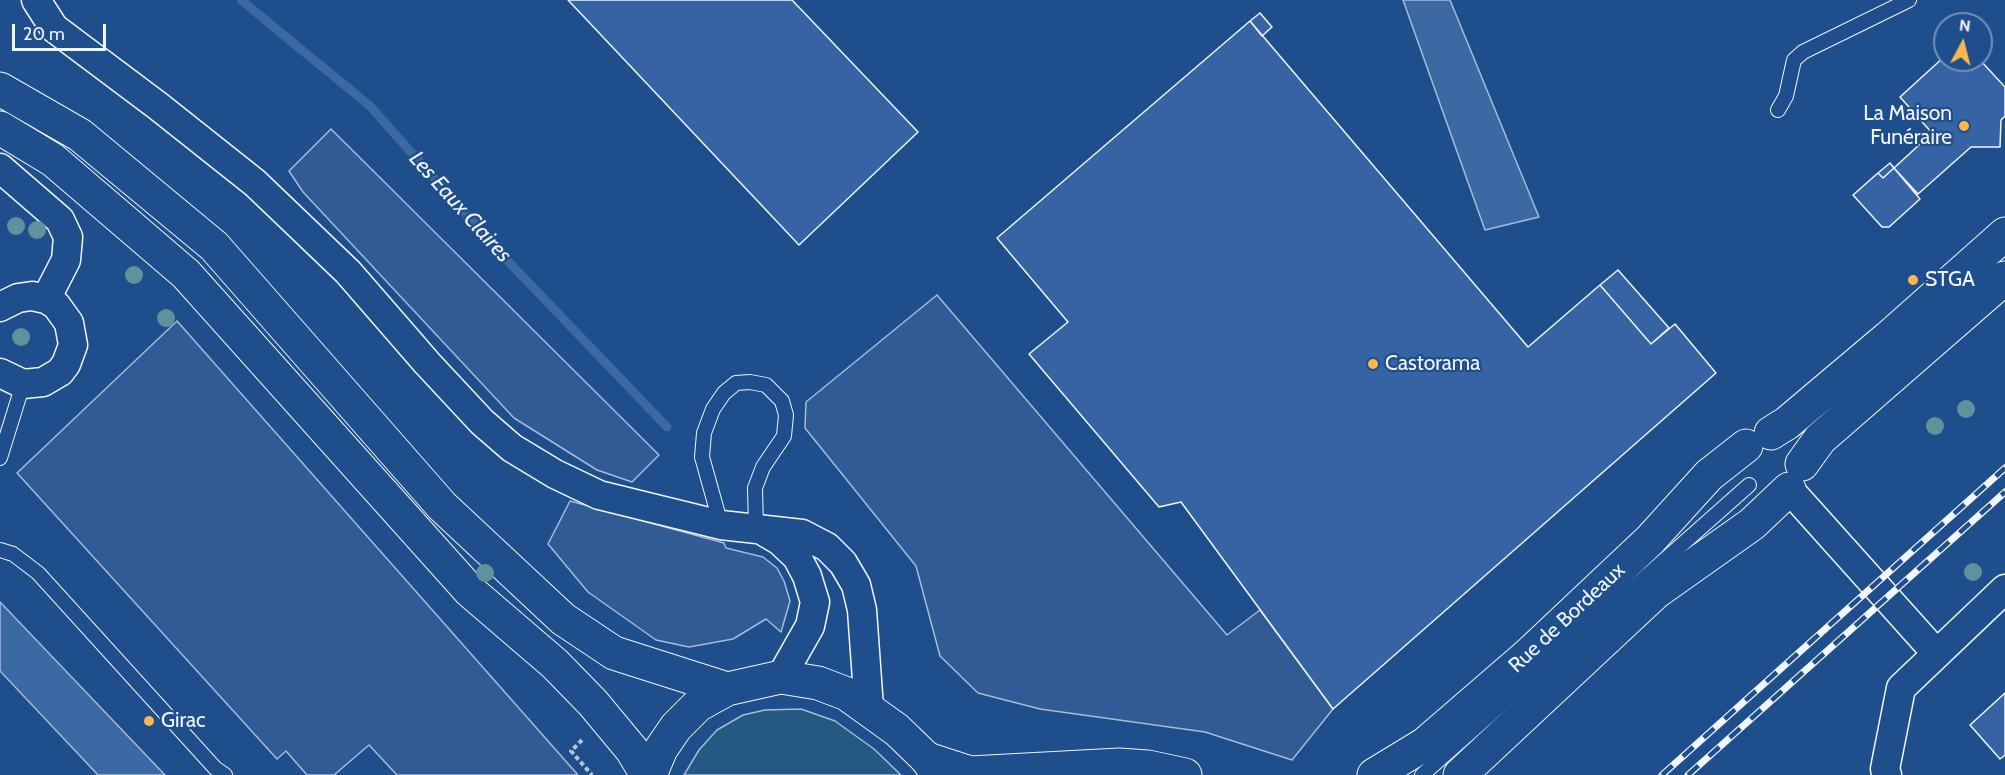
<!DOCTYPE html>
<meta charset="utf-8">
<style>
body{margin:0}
#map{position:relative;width:2005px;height:775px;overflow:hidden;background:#1f4e8c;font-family:Cabin,sans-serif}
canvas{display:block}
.north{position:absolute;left:1933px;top:12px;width:60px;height:60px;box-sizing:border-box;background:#1f4e8c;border:2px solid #7391ba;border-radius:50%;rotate:7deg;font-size:16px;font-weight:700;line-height:24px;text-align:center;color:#f2f6ff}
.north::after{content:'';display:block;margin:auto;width:21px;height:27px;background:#ffb74d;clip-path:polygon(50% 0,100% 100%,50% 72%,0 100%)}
.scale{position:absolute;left:12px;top:24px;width:94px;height:27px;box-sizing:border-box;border:3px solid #f2f6ff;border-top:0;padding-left:8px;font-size:18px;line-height:21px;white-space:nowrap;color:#f2f6ff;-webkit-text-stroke:4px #1f4e8c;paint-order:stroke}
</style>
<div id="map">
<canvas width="2005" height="775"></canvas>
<div class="north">N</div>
<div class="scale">20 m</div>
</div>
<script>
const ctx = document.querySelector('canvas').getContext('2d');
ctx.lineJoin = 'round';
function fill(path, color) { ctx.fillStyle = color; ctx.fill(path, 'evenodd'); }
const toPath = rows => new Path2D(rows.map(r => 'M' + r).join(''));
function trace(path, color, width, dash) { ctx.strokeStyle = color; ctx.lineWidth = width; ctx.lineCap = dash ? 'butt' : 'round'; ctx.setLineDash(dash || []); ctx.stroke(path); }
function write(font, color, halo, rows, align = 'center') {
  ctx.font = font + ' Cabin,sans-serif'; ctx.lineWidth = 4.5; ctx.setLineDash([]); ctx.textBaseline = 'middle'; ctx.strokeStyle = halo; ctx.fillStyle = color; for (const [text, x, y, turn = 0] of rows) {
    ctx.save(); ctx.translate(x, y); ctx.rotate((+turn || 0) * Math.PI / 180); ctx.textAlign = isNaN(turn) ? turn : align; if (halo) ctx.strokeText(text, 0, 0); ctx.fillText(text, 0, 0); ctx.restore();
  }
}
const green = toPath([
 [801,709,835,721,874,749,901,775,684,775,699,750,717,730,743,715,765,710,801,709]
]);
const parking = toPath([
 [331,129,659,455,632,482,597,470,514,418,303,192,289,171,331,129],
 [937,295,1227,635,1260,610,1333,709,1292,760,1205,732,1040,709,978,693,940,656,916,566,805,428,806,402,937,295],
 [177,321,578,775,397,775,369,745,334,775,307,775,286,751,277,759,17,473,177,321],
 [570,501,724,543,726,548,763,557,777,568,784,581,790,601,781,632,766,619,733,639,689,647,656,640,588,592,548,544,570,501]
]);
const water = toPath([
 [1403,0,1450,0,1539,217,1485,230,1403,0],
 [0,602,165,775,98,775,0,671,0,602]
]);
const stream = toPath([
 [241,0,370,106,504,257,667,427]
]);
const building = toPath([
 [568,0,792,0,918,132,799,245,568,0],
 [1260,13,1272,27,1262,36,1250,21,1260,13],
 [1250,21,1528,347,1600,285,1651,344,1675,324,1716,373,1333,709,1181,502,1159,507,1029,354,1068,322,997,238,1250,21],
 [1945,56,1945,60,1980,60,2005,87,2005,116,2001,120,2000,147,1971,147,1918,194,1894,168,1932,133,1900,97,1945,56],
 [1890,163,1894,168,1883,178,1878,173,1890,163],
 [1894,168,1920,199,1889,227,1882,227,1853,195,1878,173,1883,178,1894,168],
 [1618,270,1669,328,1651,344,1600,285,1618,270],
 [2005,693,2005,755,2000,759,1970,725,2005,693]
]);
const path = toPath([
 [582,740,571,751,592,775]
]);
const service = toPath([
 [1778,110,1786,96,1794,60,1803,52,1909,0],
 [0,458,23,384],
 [721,525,702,457,704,433,713,409,724,393,736,383,750,382,766,385,782,401,786,415,784,436,763,467,755,488,756,527],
 [0,550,13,554,38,573,215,768,225,775],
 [1422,775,1749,485]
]);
const minor = toPath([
 [36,0,54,28,158,106,255,183,348,272,427,363,482,422,512,448,555,474,599,495,721,525,802,534,827,547,843,563,856,585,862,610,869,708],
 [0,168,60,220,68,237,66,260,46,299],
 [0,307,18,298,32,296,46,299,56,305,69,323,73,345,66,364,60,372,43,382,23,384,0,373],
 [1789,489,1937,654],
 [763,531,780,541,797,557,807,576,815,602,810,626,781,677],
 [1887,775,1885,769,1901,688,2005,589]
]);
const secondary = toPath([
 [1771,433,1787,423,1889,337,2005,234],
 [1802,464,1820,439,2005,278],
 [927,759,970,773,1119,765,1148,767,1185,775],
 [1374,775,1425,744,1528,655,1650,540,1709,475,1746,446],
 [1460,775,1656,592,1752,524,1789,489]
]);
const primary = toPath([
 [0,89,80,135,214,246,442,506,563,619,614,653,727,689],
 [0,128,53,160,186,274,470,591,555,664,593,703,632,750,647,775],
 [650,775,661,749,676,727,698,705,727,689,781,677,818,683,847,694,897,730,927,759,938,775]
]);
const rail = toPath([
 [1662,775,2005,468],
 [1688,775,2005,492]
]);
const trees = [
 [16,226],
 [37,230],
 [134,275],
 [166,318],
 [21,337],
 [1966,409],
 [1935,426],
 [1973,572],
 [485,573]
];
const markers = [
 [1964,126,6,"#ffb74d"],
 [1913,280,6,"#ffb74d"],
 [1373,364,6,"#ffb74d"],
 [149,721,6,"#ffb74d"]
];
const poiNames = [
 ["La Maison",1952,114,"right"],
 ["Funéraire",1952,138,"right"],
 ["STGA",1925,280],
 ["Castorama",1385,364],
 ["Girac",161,721]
];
const streetNames = [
 ["Rue de Bordeaux",1567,618,-43]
];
const waterNames = [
 ["Les Eaux Claires",460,207,48]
];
fill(green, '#245a82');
trace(green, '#a8bbd7', 1.5);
fill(parking, '#305b95');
trace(parking, '#a8bbd7', 1.5);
fill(water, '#3b69a3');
trace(water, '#a8bbd7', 1.5);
trace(stream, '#3b69a3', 9);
fill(building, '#3563a3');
trace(building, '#f2f6ff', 1.5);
trace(service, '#f2f6ff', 16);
trace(minor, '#f2f6ff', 31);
trace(secondary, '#f2f6ff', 35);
trace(primary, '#f2f6ff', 35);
trace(path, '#b3c4dc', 4, [4.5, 3]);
trace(service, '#1f4e8c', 14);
trace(minor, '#1f4e8c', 28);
trace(secondary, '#1f4e8c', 33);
trace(primary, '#1f4e8c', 33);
trace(rail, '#f2f6ff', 7);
trace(rail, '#1f4e8c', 4.5, [14]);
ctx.fillStyle = '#61919a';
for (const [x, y] of trees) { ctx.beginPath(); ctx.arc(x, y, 9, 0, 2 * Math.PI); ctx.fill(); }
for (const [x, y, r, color] of markers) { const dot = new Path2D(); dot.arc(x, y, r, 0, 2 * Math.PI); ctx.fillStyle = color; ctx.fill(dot); trace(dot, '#1f4e8c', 2); }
write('21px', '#f2f6ff', '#1f4e8c', poiNames, 'left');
write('21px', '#f2f6ff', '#1f4e8c', streetNames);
write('italic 22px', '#f2f6ff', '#1f4e8c', waterNames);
</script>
